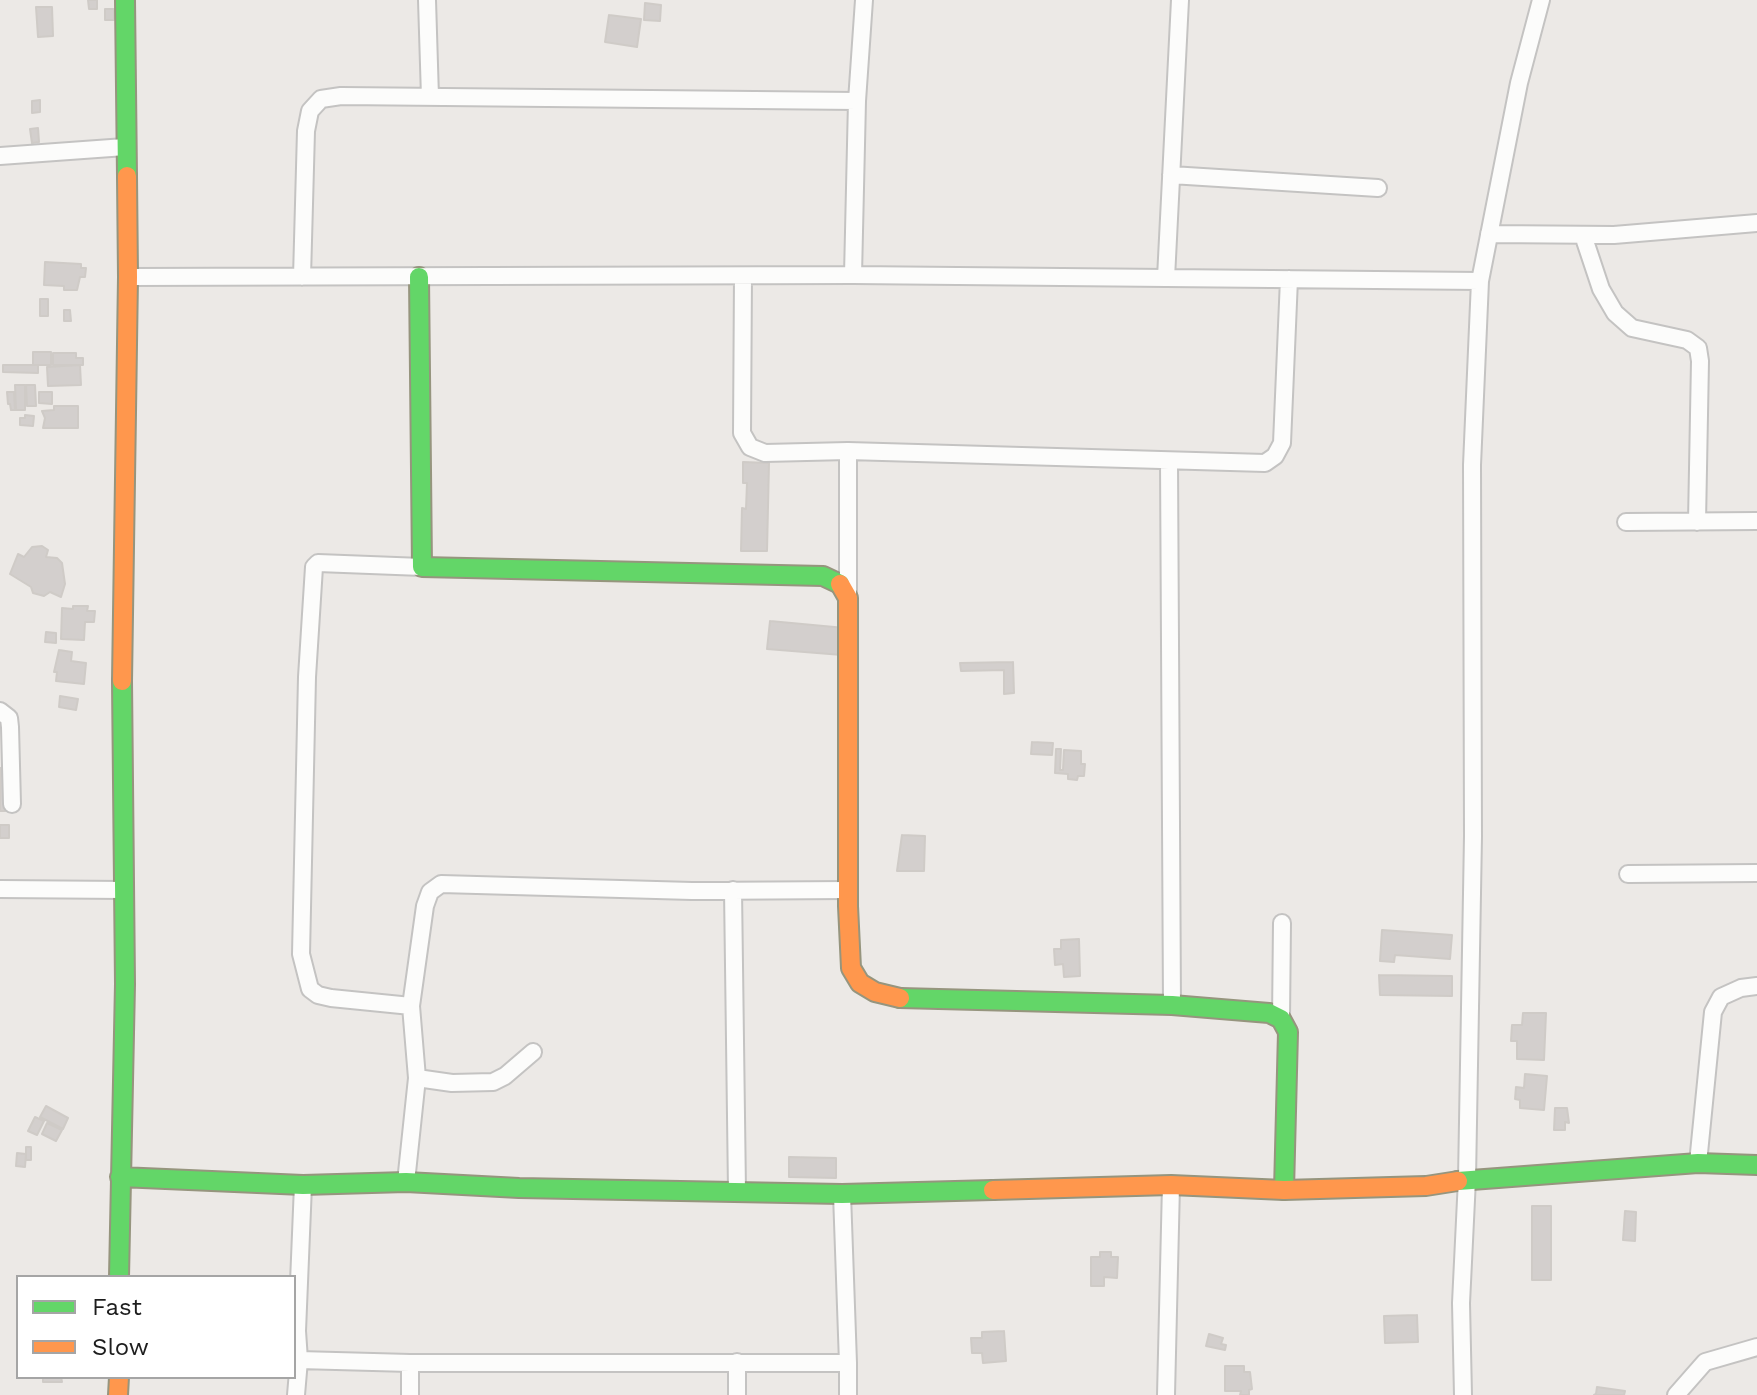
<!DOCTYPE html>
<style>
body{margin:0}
#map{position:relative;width:1757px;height:1395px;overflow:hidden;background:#ece9e6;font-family:"Work Sans",sans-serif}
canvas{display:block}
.legend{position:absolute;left:16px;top:1275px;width:280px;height:104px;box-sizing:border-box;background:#fff;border:2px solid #a5a5a5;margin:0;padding:10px 14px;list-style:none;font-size:24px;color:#1d1d1d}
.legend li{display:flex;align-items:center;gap:16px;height:40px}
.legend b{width:40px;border:2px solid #a5a5a5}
</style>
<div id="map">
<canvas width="1757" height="1395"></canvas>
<ul class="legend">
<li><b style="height:10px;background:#63d668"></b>Fast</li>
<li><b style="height:10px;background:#ff974d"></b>Slow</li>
</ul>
</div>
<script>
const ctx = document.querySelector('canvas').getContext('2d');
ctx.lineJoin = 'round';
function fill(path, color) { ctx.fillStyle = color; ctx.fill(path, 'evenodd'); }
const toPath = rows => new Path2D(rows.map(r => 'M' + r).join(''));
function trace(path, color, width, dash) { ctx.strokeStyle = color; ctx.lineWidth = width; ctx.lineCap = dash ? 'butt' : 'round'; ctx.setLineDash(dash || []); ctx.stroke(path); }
const building = toPath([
 [88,0,97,0,97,9,89,9,88,0],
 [645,3,661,5,660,21,644,20,645,3],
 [36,7,52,7,53,36,38,37,36,7],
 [105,9,114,9,114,20,105,20,105,9],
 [609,15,641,19,637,47,605,42,609,15],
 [40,100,40,112,32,113,32,101,40,100],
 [38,128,39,142,32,143,30,129,38,128],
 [45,262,81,264,81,268,86,268,85,277,80,277,77,290,64,290,64,286,44,285,45,262],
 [40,299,48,299,48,316,40,316,40,299],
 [64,310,70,310,71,321,64,321,64,310],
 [33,352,51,352,51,365,33,365,33,352],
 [53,353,76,353,76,358,83,358,83,365,53,365,53,353],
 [3,365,38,365,38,373,3,372,3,365],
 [80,365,81,385,48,386,47,367,80,365],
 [15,385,25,385,25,410,16,410,15,385],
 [26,385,35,385,36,406,27,406,26,385],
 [7,392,14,392,15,410,11,410,10,404,8,404,7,392],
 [39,392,52,392,52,404,39,403,39,392],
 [54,406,78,406,78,428,43,428,45,418,42,411,54,410,54,406],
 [25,415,34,416,33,426,20,425,20,418,25,418,25,415],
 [743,462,769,463,767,551,741,551,742,508,746,509,747,483,743,483,743,462],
 [42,546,48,550,46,557,57,558,62,563,65,584,61,597,50,592,44,596,33,593,31,587,10,574,18,554,24,557,32,547,42,546],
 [73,606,88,606,87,611,95,611,94,622,85,622,84,640,61,639,62,608,73,609,73,606],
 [770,621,845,628,842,655,767,649,770,621],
 [46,632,56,633,56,643,45,642,46,632],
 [59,650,72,652,71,661,86,663,84,684,56,681,57,672,54,672,59,650],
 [1013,662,1014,693,1004,694,1004,670,961,671,960,663,1013,662],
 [60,696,78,699,76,710,59,707,60,696],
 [1032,742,1053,743,1052,755,1031,754,1032,742],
 [1056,749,1061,749,1060,770,1063,770,1064,750,1081,751,1081,764,1085,764,1084,776,1078,776,1077,780,1068,779,1068,774,1055,773,1056,749],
 [0,768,2,768,2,776,6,776,5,811,0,811,0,768],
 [0,825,9,825,9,838,0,838,0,825],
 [902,835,925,836,924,871,897,871,902,835],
 [1382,930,1452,935,1450,959,1395,955,1394,962,1380,961,1382,930],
 [1079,939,1080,976,1064,977,1063,964,1055,965,1054,949,1061,949,1061,940,1079,939],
 [1379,975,1452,976,1452,996,1380,995,1379,975],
 [1523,1013,1546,1013,1544,1060,1517,1059,1517,1041,1511,1041,1512,1025,1522,1025,1523,1013],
 [1525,1074,1547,1076,1544,1110,1520,1108,1520,1100,1515,1099,1516,1087,1524,1088,1525,1074],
 [46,1106,68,1118,63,1129,40,1117,46,1106],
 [1555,1108,1567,1108,1569,1123,1565,1122,1565,1130,1554,1130,1555,1108],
 [35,1117,44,1121,37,1135,28,1131,35,1117],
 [47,1123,62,1130,56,1141,42,1134,47,1123],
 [26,1147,31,1147,31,1160,26,1160,26,1147],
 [17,1153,26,1154,25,1167,16,1166,17,1153],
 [789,1157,836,1158,836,1178,789,1177,789,1157],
 [1532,1206,1551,1206,1551,1280,1532,1280,1532,1206],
 [1625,1211,1636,1212,1635,1241,1623,1240,1625,1211],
 [1100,1252,1111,1252,1111,1257,1118,1257,1117,1278,1104,1277,1104,1286,1091,1286,1091,1257,1100,1257,1100,1252],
 [1417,1315,1418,1342,1385,1343,1384,1316,1417,1315],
 [1004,1331,1006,1361,983,1363,982,1353,972,1353,971,1338,982,1338,982,1332,1004,1331],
 [1209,1334,1223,1338,1221,1344,1226,1345,1225,1350,1206,1346,1209,1334],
 [1225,1366,1244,1366,1244,1372,1250,1372,1252,1389,1249,1390,1249,1395,1240,1395,1241,1391,1225,1391,1225,1366],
 [43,1377,61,1377,62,1382,43,1382,43,1377],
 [1597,1387,1625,1391,1624,1395,1594,1395,1596,1394,1597,1387]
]);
const street = toPath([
 [427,0,430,97],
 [0,156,125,147],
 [1171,175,1378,188],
 [1489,234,1614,235,1757,223],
 [1583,235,1601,289,1615,313,1632,328,1687,340,1698,348,1700,361,1697,522],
 [853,275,857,101,864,0],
 [743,276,742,433,750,447,765,453,848,451,1265,463,1275,456,1282,443,1289,279],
 [128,277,853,275,1480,281],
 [302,277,306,131,310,111,321,99,341,96,857,101],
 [1166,278,1180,0],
 [1169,461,1172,1005],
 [1626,522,1757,521],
 [848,596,848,451],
 [0,711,9,718,10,727,12,804],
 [1628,874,1757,873],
 [0,889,124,890],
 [733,890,737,1191],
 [411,1006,331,998,318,995,310,989,301,954,307,677,314,567,318,563,422,567],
 [1281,1019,1282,923],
 [417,1078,452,1083,493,1082,505,1076,533,1052],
 [1698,1163,1713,1012,1721,997,1741,988,1757,986],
 [406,1182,417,1078,411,1006,425,906,430,892,441,884,692,891,848,890],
 [303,1185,297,1331,299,1360,410,1363,848,1363,842,1194],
 [410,1363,410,1395],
 [848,1363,848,1395],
 [296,1395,299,1360],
 [737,1395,737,1362],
 [1166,1395,1171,1185],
 [1463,1395,1461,1303,1467,1179,1473,836,1472,465,1480,281,1519,83,1541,0],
 [1676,1395,1705,1362,1757,1347]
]);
const fast = toPath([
 [125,0,127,176],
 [419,277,422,567,823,576,840,584],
 [900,998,1172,1005,1269,1013,1281,1019,1288,1032,1284,1190],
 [120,1177,303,1185,406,1182,519,1188,842,1194,993,1190],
 [1458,1181,1698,1163,1757,1165],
 [119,1277,125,984,122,681]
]);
const slow = toPath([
 [840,584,848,598,848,906,851,968,860,983,875,992,900,998],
 [122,681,128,277,127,176],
 [993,1190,1171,1185,1284,1190,1426,1186,1458,1181],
 [118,1395,119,1377]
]);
fill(building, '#d3cfcd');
trace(building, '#cfcbc7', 2);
trace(street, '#c4c3c2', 20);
trace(fast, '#96957e', 22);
trace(slow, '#96957e', 22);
trace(street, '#fcfcfb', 16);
trace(fast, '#63d668', 18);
trace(slow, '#ff974d', 18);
</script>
